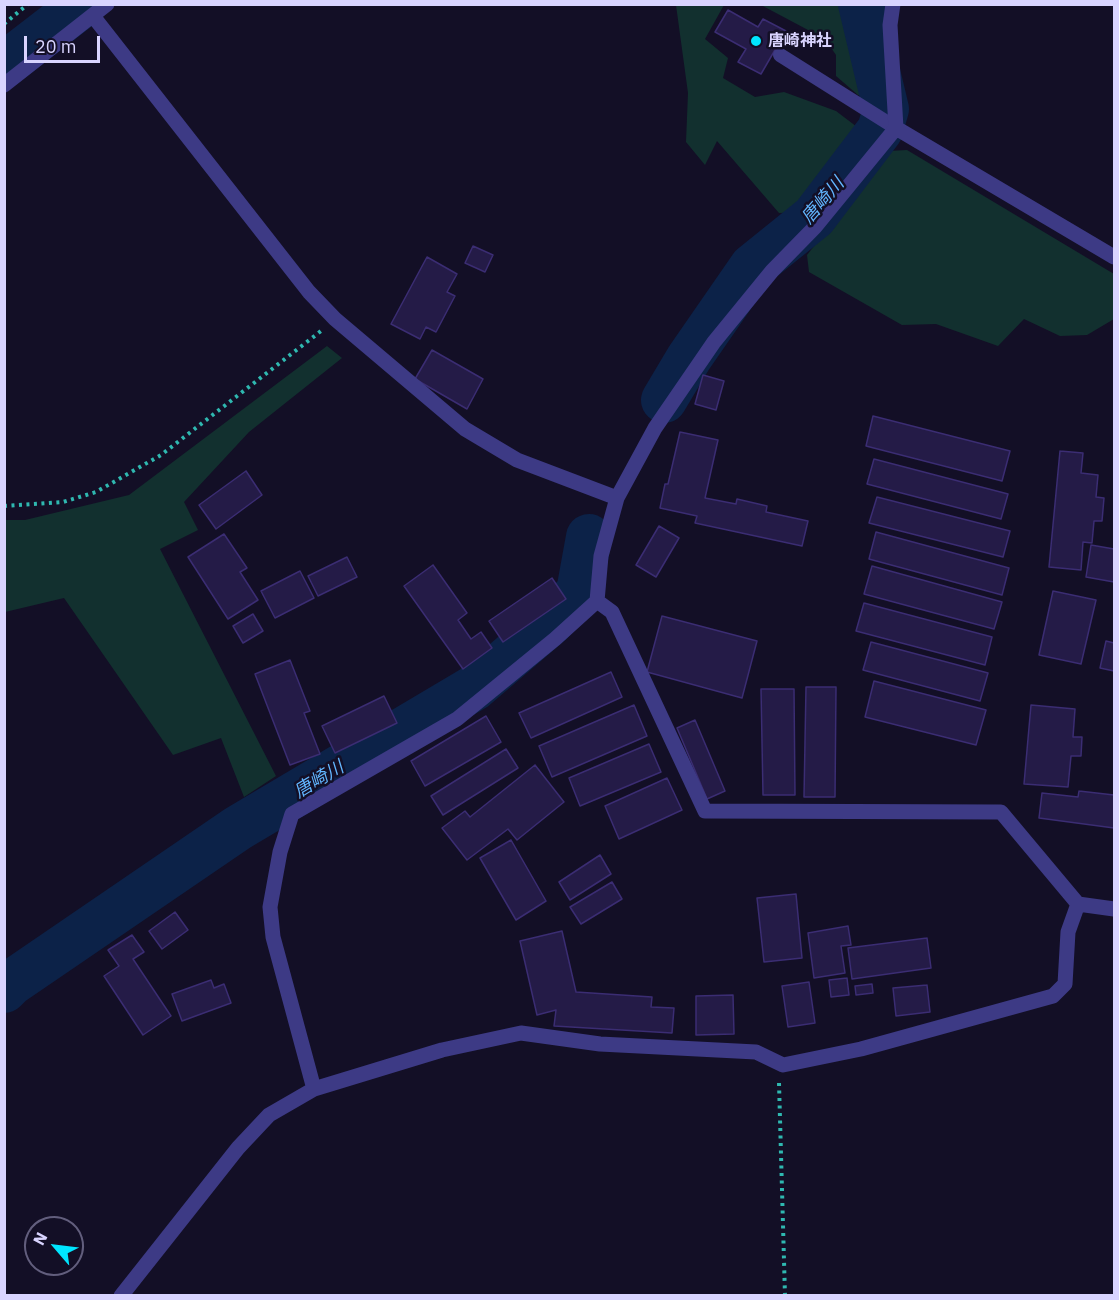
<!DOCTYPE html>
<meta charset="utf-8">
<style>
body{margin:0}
#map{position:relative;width:1119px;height:1300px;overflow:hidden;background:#130f26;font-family:"IBM Plex Sans",sans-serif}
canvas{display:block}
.frame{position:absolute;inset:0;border:6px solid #d9d4ff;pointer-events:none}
.north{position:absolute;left:24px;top:1216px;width:60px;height:60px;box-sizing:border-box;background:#130f26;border:2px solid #625e7d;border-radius:50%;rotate:298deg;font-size:16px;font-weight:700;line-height:24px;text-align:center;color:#d9d4ff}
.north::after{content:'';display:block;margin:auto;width:21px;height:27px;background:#00e5ff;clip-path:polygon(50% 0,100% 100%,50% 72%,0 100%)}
.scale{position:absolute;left:24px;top:36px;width:76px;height:27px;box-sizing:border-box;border:3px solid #d9d4ff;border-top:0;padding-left:8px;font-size:18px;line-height:21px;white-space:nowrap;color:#d9d4ff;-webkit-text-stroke:4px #130f26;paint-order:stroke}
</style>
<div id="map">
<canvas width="1119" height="1300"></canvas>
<div class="frame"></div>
<div class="north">N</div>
<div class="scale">20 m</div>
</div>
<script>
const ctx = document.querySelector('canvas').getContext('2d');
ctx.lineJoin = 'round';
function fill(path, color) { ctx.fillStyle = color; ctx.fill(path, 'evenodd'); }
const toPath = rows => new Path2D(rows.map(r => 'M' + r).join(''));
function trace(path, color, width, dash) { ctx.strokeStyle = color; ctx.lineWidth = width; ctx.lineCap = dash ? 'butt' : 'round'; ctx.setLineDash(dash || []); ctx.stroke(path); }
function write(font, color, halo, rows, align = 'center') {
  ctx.font = font + ' "IBM Plex Sans","Noto Sans JP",sans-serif'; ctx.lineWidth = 5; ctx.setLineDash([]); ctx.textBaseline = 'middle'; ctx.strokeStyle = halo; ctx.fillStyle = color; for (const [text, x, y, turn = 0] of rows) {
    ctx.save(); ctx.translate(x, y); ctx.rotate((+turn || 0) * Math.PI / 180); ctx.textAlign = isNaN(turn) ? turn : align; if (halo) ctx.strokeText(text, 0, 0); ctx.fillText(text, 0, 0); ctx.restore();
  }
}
const green = toPath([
 [676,5,724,5,705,39,728,58,723,78,755,97,784,92,836,111,861,130,803,212,779,213,717,141,705,165,686,142,688,93],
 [761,5,885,5,879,29,863,58,874,89,874,100,858,95,836,76,836,55,825,39],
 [907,150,1114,274,1114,319,1087,335,1060,336,1024,319,998,346,936,324,902,325,809,272,807,255,889,151],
 [327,346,342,358,249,432,184,502,198,530,160,549,276,776,244,797,221,738,173,755,64,598,5,612,5,520,25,520,129,495]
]);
const river = toPath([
 [4,65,83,4],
 [664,400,689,358,752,267,814,217,880,130,886,109,861,4],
 [4,990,11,983,238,828,474,688,551,622,579,592,589,537]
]);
const building = toPath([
 [728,10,758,27,763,19,786,31,761,74,738,62,746,49,715,32,728,10],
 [473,246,493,255,485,272,465,263,473,246],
 [427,257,457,274,447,292,455,296,436,332,426,327,420,339,391,324,427,257],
 [432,350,483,379,467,409,415,379,432,350],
 [703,375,724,381,716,410,695,404,703,375],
 [873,416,1010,451,1002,481,866,446,873,416],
 [680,432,718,440,705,498,736,504,737,499,767,506,766,512,808,521,802,546,695,523,697,516,660,508,665,484,668,484,680,432],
 [1060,451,1083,453,1081,473,1098,475,1096,497,1104,498,1102,521,1094,521,1092,543,1083,542,1081,570,1049,567,1060,451],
 [874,459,1008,494,1001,519,867,484,874,459],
 [246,471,262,495,216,529,199,505,246,471],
 [877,497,1010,531,1003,557,869,523,877,497],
 [659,526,679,538,656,577,636,565,659,526],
 [876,532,1009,568,1002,595,869,559,876,532],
 [224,534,247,568,240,572,258,600,228,619,188,557,224,534],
 [1091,545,1114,549,1114,582,1086,577,1091,545],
 [347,557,357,577,318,596,308,576,347,557],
 [433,565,467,613,458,620,471,639,481,632,492,648,463,669,404,586,433,565],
 [872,566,1002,602,994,629,864,594,872,566],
 [300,571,314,598,275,618,261,591,300,571],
 [552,578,566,599,503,642,489,621,552,578],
 [1053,591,1096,600,1081,664,1039,655,1053,591],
 [864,603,992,637,985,665,856,631,864,603],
 [253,614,263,631,243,643,233,626,253,614],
 [662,616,757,641,742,698,647,672,662,616],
 [1106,641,1114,643,1114,671,1100,668,1106,641],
 [871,642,988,673,980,701,863,670,871,642],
 [290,660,310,711,304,713,320,754,290,765,255,674,290,660],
 [611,672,622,697,531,738,519,713,611,672],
 [874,681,986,710,976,745,865,717,874,681],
 [806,687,836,687,835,797,804,797,806,687],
 [761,689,794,689,795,795,763,795,761,689],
 [384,696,397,723,335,753,322,726,384,696],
 [634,705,647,736,552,777,539,746,634,705],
 [1031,705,1075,709,1073,737,1082,737,1081,756,1071,756,1068,787,1024,784,1031,705],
 [486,716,501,742,425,786,411,761,486,716],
 [695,720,725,791,707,799,677,728,695,720],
 [649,744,661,772,580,806,569,778,649,744],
 [506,749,518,768,443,815,431,796,506,749],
 [535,765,564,802,517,840,508,829,467,860,442,828,465,811,470,817,535,765],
 [667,778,682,810,619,839,605,806,667,778],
 [1079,791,1114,795,1114,828,1039,818,1042,793,1078,797,1079,791],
 [511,840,546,901,516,920,480,858,511,840],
 [600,855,611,874,570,900,559,882,600,855],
 [612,882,622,899,581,924,570,907,612,882],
 [796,894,802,958,764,962,757,898,796,894],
 [175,912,188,930,162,949,149,931,175,912],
 [848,926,851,945,841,946,845,973,814,978,808,933,848,926],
 [562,931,576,992,652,997,651,1007,674,1008,672,1033,554,1026,556,1010,537,1015,520,941,562,931],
 [132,935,144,952,133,959,171,1016,143,1035,104,976,119,966,108,950,132,935],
 [927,938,931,968,852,979,848,948,927,938],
 [847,978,849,995,831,997,829,980,847,978],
 [211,980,214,988,224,984,231,1003,182,1021,172,994,211,980],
 [809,982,815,1023,788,1027,782,986,809,982],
 [872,984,873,993,856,995,855,986,872,984],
 [927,985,930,1012,896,1016,893,988,927,985],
 [733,995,734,1034,696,1035,696,996,733,995]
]);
const path = toPath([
 [4,24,28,4],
 [4,506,63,502,96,492,161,455,321,331],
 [779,1083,785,1296]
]);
const lane = toPath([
 [780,55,896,128]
]);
const street = toPath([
 [93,16,309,292,335,319,465,429,517,460,617,498],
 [4,85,107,4],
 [896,128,1114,257],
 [597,601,612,612,705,811,1001,812,1078,904,1114,909],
 [314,1089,273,937,270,907,280,852,292,814,457,719,555,639,597,601,601,556,617,498,655,428,714,342,772,271,815,227,896,128,890,25,893,4],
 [121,1296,238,1148,269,1115,314,1089,442,1050,521,1033,600,1044,756,1052,783,1065,861,1049,1053,996,1065,984,1068,932,1078,904]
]);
const markers = [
 [756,41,6,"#00e5ff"]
];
const poiNames = [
 ["唐崎神社",768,41]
];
const waterNames = [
 ["唐崎川",823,201,-49],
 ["唐崎川",319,780,-31]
];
fill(green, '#12302f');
trace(river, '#0c2248', 46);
fill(building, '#241b47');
trace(building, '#3b2d73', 1.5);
trace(path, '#2fb8b0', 4, [3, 4.5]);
trace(lane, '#3d3a85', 14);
trace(street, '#3d3a85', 15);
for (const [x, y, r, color] of markers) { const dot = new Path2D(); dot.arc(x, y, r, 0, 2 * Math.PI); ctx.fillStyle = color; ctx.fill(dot); trace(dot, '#130f26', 2); }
write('bold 16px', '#d9d4ff', '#130f26', poiNames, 'left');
write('italic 18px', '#62b6ff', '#130f26', waterNames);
</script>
